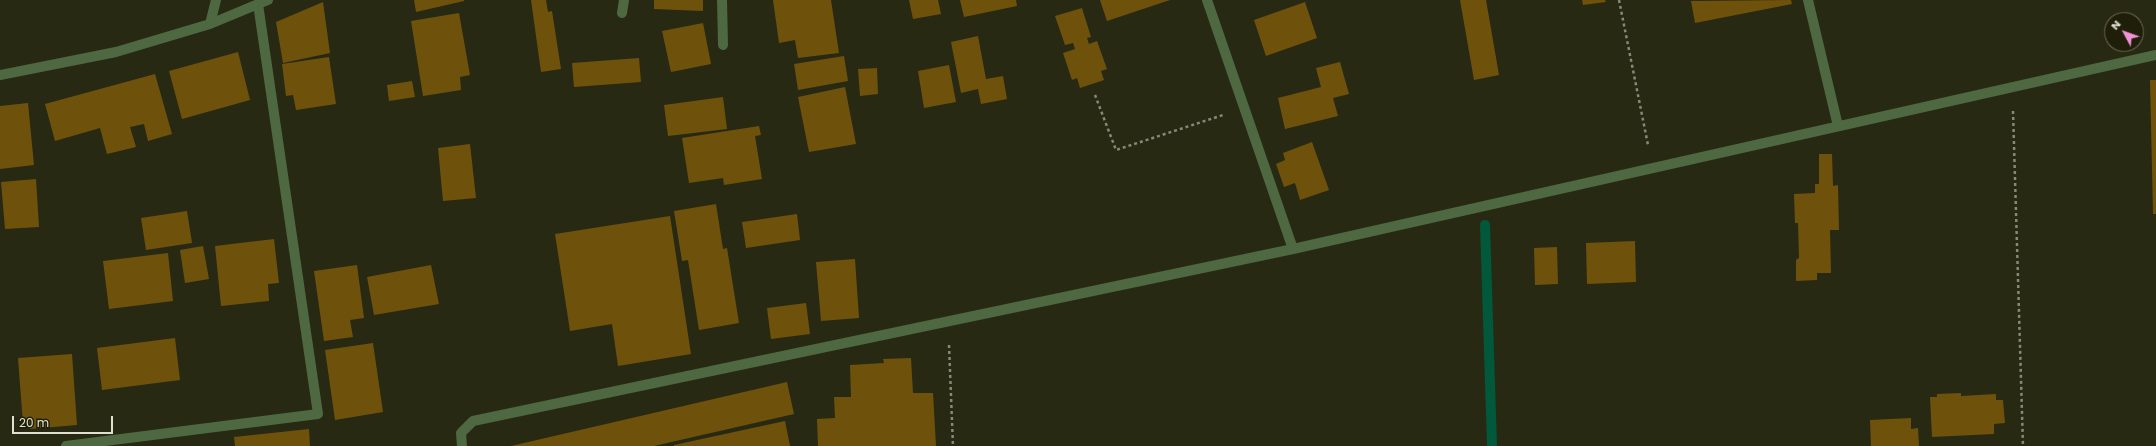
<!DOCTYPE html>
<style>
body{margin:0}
#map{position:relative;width:2156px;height:446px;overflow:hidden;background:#282913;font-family:Poppins,sans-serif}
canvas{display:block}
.north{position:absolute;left:2104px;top:12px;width:40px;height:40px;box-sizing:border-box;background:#1f1f09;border:1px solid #6c6c59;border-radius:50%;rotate:311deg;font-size:11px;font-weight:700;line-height:16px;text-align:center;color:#dfe0d2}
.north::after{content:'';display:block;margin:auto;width:14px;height:18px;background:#f391d6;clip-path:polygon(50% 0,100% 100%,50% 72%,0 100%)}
.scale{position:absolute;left:12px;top:416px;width:101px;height:18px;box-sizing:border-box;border:2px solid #dfe0d2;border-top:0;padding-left:5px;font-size:12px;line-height:14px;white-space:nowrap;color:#dfe0d2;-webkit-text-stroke:3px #1f1f09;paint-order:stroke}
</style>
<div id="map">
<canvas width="2156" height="446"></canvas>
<div class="north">N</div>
<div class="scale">20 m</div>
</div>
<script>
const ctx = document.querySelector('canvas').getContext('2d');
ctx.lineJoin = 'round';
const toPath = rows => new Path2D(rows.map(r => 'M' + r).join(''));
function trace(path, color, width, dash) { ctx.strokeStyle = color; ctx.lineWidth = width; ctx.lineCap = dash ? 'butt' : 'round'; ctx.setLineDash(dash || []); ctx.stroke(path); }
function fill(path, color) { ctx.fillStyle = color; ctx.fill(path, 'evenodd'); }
const stream = toPath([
 [1485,225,1492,446]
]);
const building = toPath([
 [414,0,464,0,464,1,416,12],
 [531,0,546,0,548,12,552,11,561,69,541,72],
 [654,0,703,0,703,11,654,9],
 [773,0,831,0,839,53,798,58,795,40,779,43],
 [909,0,938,0,941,14,913,19],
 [960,0,1016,0,1017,6,964,17],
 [1100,0,1170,0,1107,21],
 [1460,0,1486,0,1499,75,1474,80],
 [1582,0,1605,0,1606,2,1583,5],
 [1791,0,1792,4,1695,23,1691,1],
 [323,2,330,53,283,63,276,22],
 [1305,2,1317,38,1266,56,1254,20],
 [1082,8,1091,37,1087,38,1089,44,1097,41,1107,69,1101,71,1104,80,1080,88,1077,78,1072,80,1063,53,1075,49,1073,43,1065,45,1055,16],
 [459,13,470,75,460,77,461,90,423,96,411,21],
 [703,23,711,64,671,72,662,31],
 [978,36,986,79,1003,76,1007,99,981,104,978,89,961,93,951,42],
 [238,52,250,100,182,119,169,71],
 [844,56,848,81,798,90,794,64],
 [329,57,336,104,296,110,293,95,286,96,282,64],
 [639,58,641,82,574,87,572,63],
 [1340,62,1349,94,1333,98,1338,116,1285,129,1278,98,1321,87,1316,68],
 [949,65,956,102,924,108,918,71],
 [877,68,878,94,860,96,858,69],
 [155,74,172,134,148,141,144,124,130,127,136,147,107,154,100,128,55,141,45,104],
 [2150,80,2156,80,2156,214,2153,214],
 [412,81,415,97,389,101,387,85],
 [845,87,856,144,809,152,798,97],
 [723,97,727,129,668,136,664,105],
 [28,103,34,165,0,169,0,106],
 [759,126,761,135,755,136,762,179,724,185,723,178,689,183,682,138],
 [1312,142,1329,190,1300,200,1295,183,1284,187,1276,164,1285,160,1283,153],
 [470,144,476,198,443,201,438,148],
 [1819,154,1832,154,1833,186,1838,185,1839,230,1830,230,1831,273,1817,273,1817,280,1796,281,1796,260,1799,258,1798,223,1795,223,1794,194,1815,193,1815,184,1819,184],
 [36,179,39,227,5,229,1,182],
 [716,204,723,249,727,248,739,323,699,330,688,260,682,261,674,211],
 [187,211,192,243,146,250,141,218],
 [797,214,800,240,746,248,742,222],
 [670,216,691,354,618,366,612,324,570,331,555,234],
 [274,239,279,283,268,284,269,301,221,306,215,246],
 [1635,241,1636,282,1587,284,1586,243],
 [203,246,209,279,185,283,180,250],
 [1557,247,1558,284,1535,285,1534,248],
 [168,253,173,301,109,309,103,261],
 [855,259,859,318,821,321,816,262],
 [357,265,364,318,350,320,353,337,324,341,314,271],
 [431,265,439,304,374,315,367,277],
 [806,303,810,334,771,339,767,308],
 [175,338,180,380,102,390,97,348],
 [373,343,383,412,335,420,325,350],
 [72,354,77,425,30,429,30,424,23,424,18,358],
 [911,358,913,393,933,393,936,446,818,446,817,419,835,418,834,397,851,397,850,365,884,363,883,359],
 [787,382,794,414,654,446,511,446],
 [1961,393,1961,396,1996,394,1996,400,2003,400,2005,423,1994,424,1994,434,1932,437,1930,397,1937,397,1937,394],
 [1911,418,1911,429,1918,428,1919,446,1871,446,1870,420],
 [785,421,790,446,674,446,674,445],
 [309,429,310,446,235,446,234,437]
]);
const path = toPath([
 [1619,0,1648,145],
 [1095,95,1116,150,1223,115],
 [2013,111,2023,446],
 [949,345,953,446]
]);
const minor = toPath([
 [722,0,723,45],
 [1207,0,1293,249],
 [1808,0,1838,126],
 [622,13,624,0],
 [210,24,216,0],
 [0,75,116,52,210,24,268,0],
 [66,446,318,414,258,4],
 [462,446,461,433,473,421,1293,249,2156,55]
]);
trace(stream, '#01583b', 10);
fill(building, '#6e520c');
trace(path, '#878876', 2.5, [3, 3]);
trace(minor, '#4e6842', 10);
</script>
